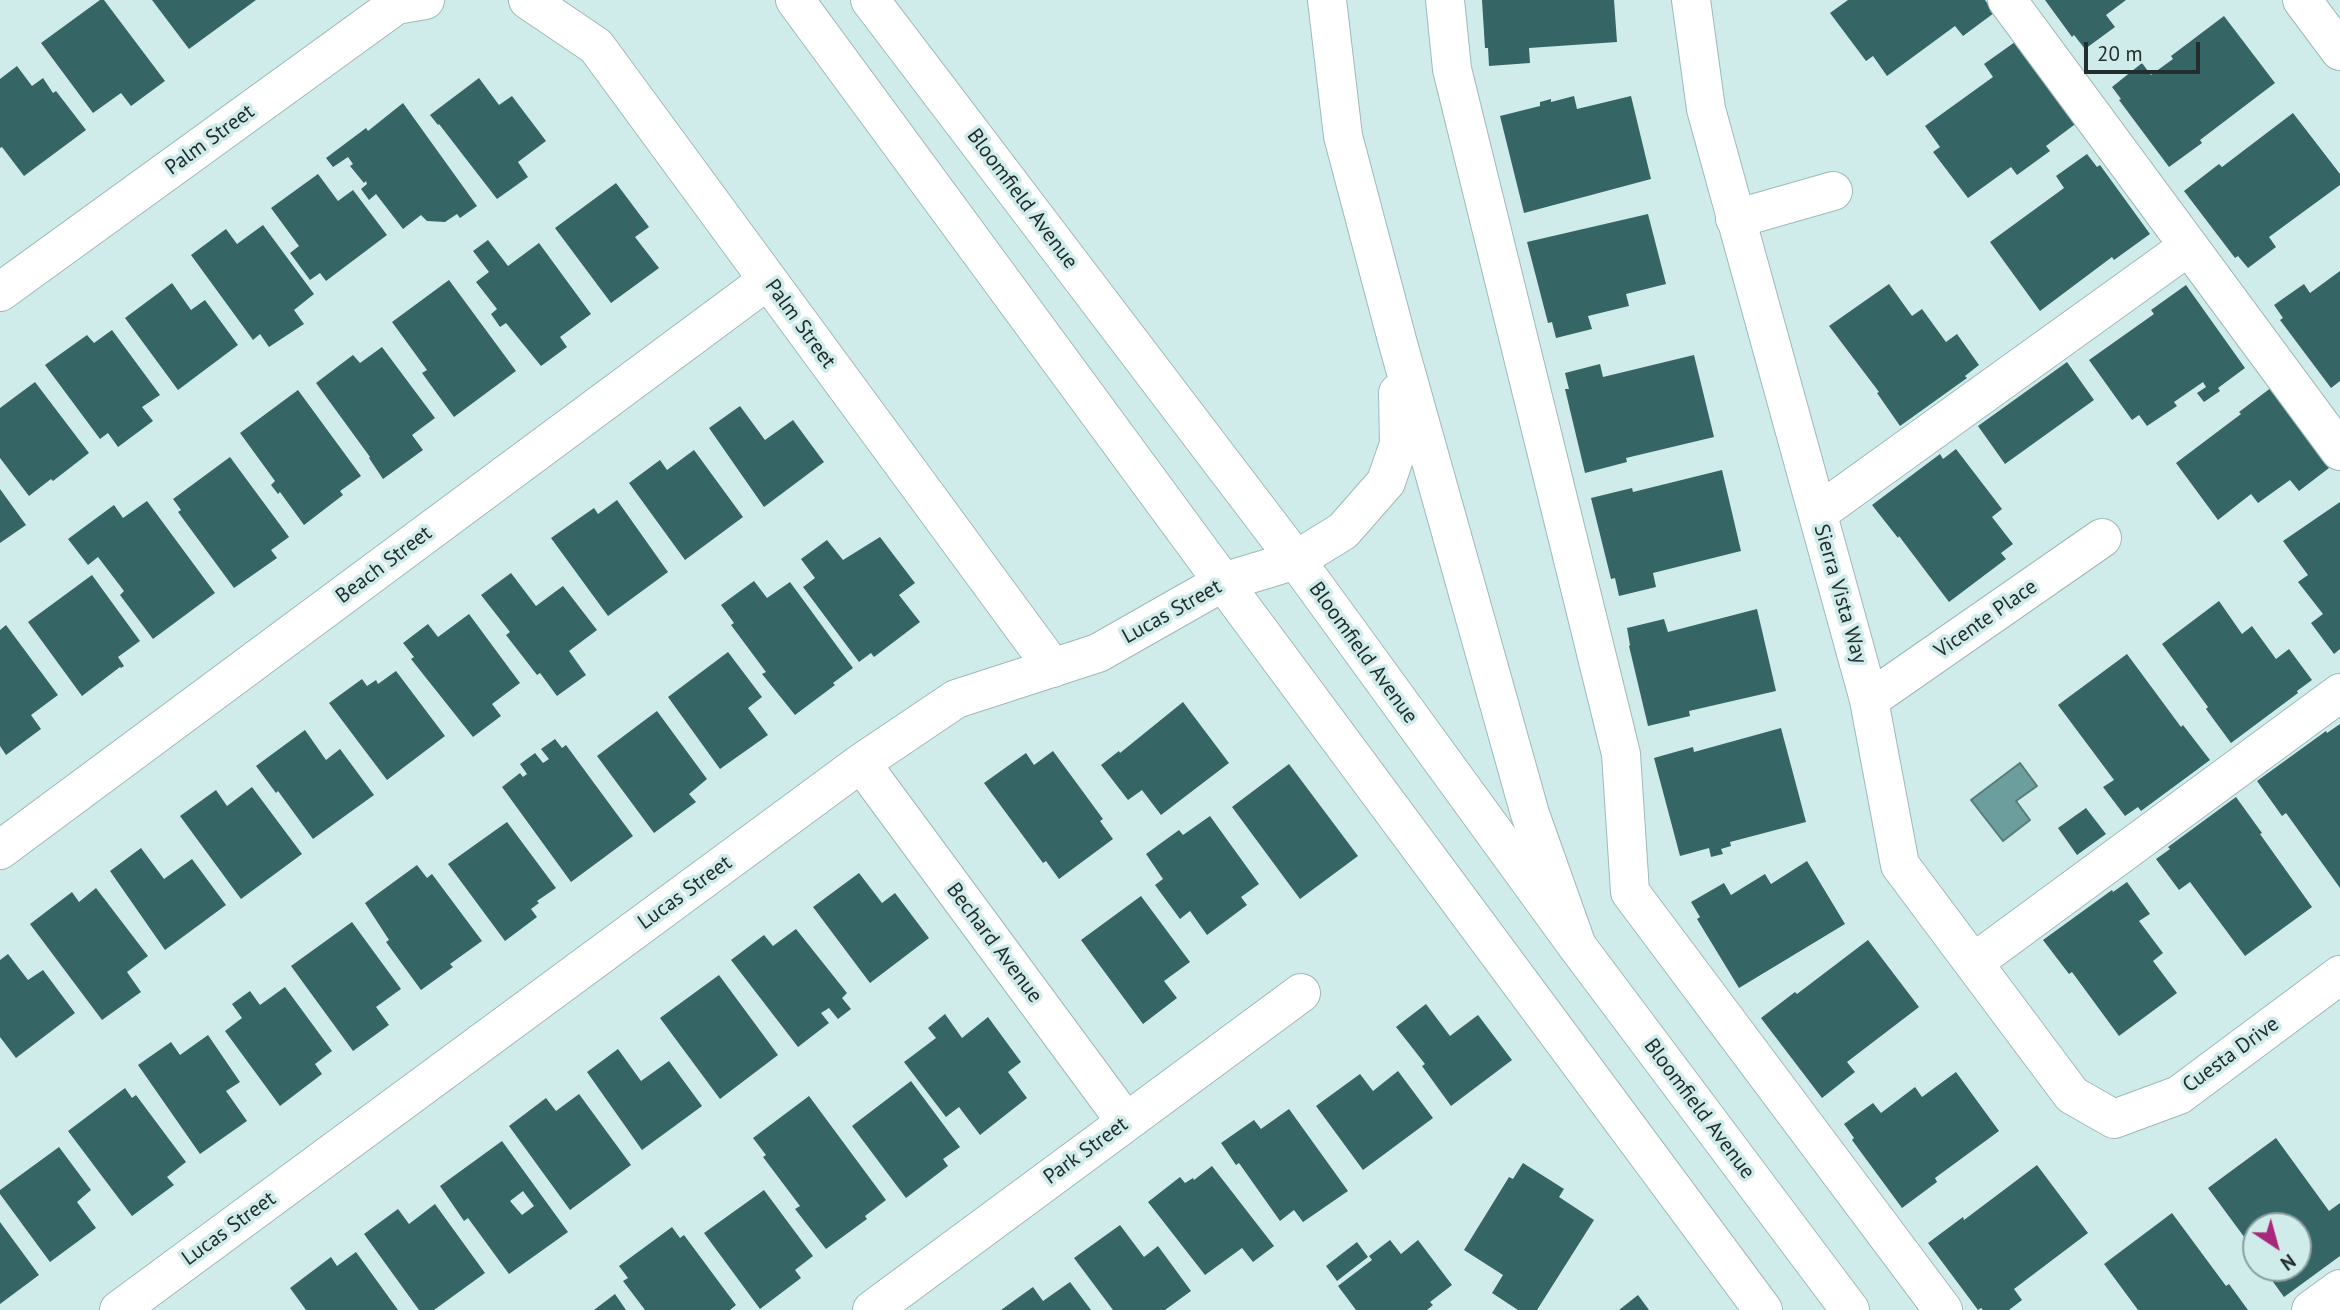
<!DOCTYPE html>
<style>
body{margin:0}
#map{position:relative;width:2340px;height:1310px;overflow:hidden;background:#cfeceb;font-family:"PT Sans",sans-serif}
canvas{display:block}
.north{position:absolute;left:2242px;top:1212px;width:70px;height:70px;box-sizing:border-box;background:#cfeceb;border:2px solid #8aa09f;border-radius:50%;rotate:144deg;font-size:19px;font-weight:700;line-height:28px;text-align:center;color:#222d2d}
.north::after{content:'';display:block;margin:auto;width:24px;height:32px;background:#a7297a;clip-path:polygon(50% 0,100% 100%,50% 72%,0 100%)}
.scale{position:absolute;left:2084px;top:42px;width:116px;height:32px;box-sizing:border-box;border:4px solid #222d2d;border-top:0;padding-left:9px;font-size:21px;line-height:24px;white-space:nowrap;color:#222d2d;-webkit-text-stroke:5px #cfeceb;paint-order:stroke}
</style>
<div id="map">
<canvas width="2340" height="1310"></canvas>
<div class="north">N</div>
<div class="scale">20 m</div>
</div>
<script>
const ctx = document.querySelector('canvas').getContext('2d');
ctx.lineJoin = 'round';
function fill(path, color) { ctx.fillStyle = color; ctx.fill(path, 'evenodd'); }
const toPath = rows => new Path2D(rows.map(r => 'M' + r).join(''));
function trace(path, color, width, dash) { ctx.strokeStyle = color; ctx.lineWidth = width; ctx.lineCap = dash ? 'butt' : 'round'; ctx.setLineDash(dash || []); ctx.stroke(path); }
function write(font, color, halo, rows, align = 'center') {
  ctx.font = font + ' "PT Sans",sans-serif'; ctx.lineWidth = 7; ctx.setLineDash([]); ctx.textBaseline = 'middle'; ctx.strokeStyle = halo; ctx.fillStyle = color; for (const [text, x, y, turn = 0] of rows) {
    ctx.save(); ctx.translate(x, y); ctx.rotate((+turn || 0) * Math.PI / 180); ctx.textAlign = isNaN(turn) ? turn : align; if (halo) ctx.strokeText(text, 0, 0); ctx.fillText(text, 0, 0); ctx.restore();
  }
}
const water = toPath([
 [2020,763,2037,786,2016,801,2030,820,2003,841,1971,800,2020,763]
]);
const building = toPath([
 [100,0,104,0,165,81,131,106,121,93,93,113,41,43],
 [152,0,256,0,189,49],
 [1482,0,1614,0,1617,42,1529,48,1530,63,1489,66,1488,48,1485,48],
 [1848,0,1985,0,1994,13,1963,36,1955,26,1887,76,1873,56,1866,61,1830,13],
 [2045,0,2126,0,2106,15,2115,27,2085,49,2074,35,2072,37],
 [2224,16,2275,83,2200,140,2202,143,2169,167,2119,100,2121,99,2112,87,2142,63,2151,75,2173,59,2171,56],
 [2015,42,2078,122,2046,146,2050,151,2017,175,2011,167,1968,198,1933,152,1940,147,1925,126,1993,77,1984,64],
 [17,66,32,86,43,78,53,93,56,91,86,130,24,176,2,147,0,148,0,79],
 [479,78,499,105,512,96,546,141,518,162,528,177,497,199,439,124,438,125,430,115],
 [1574,96,1577,109,1631,96,1651,179,1524,213,1500,116,1540,106,1540,102,1551,99,1551,102],
 [403,103,477,206,460,218,457,214,445,222,427,221,421,215,403,229,376,194,369,200,361,189,367,184,366,181,364,183,350,166,353,164,348,157,333,167,326,158,366,128,368,131],
 [2293,113,2340,174,2340,185,2269,237,2276,247,2248,268,2238,256,2235,258,2184,191,2219,164,2222,167],
 [2087,154,2097,167,2100,165,2150,234,2114,260,2112,257,2040,311,1990,242,2064,188,2056,176],
 [318,174,338,201,353,190,387,235,326,281,320,273,310,280,290,253,299,246,271,208],
 [616,183,649,227,635,237,659,268,611,303,555,228],
 [1648,214,1666,284,1626,294,1629,306,1588,316,1592,329,1556,338,1552,322,1548,323,1527,242],
 [263,225,314,294,294,310,304,324,269,347,260,334,253,340,191,255,226,229,237,244],
 [488,240,508,266,539,243,591,314,560,337,567,347,541,366,506,323,500,327,491,314,497,309,476,282,489,272,473,251],
 [2340,271,2340,381,2331,388,2280,320,2283,318,2274,305,2304,284,2310,293],
 [449,280,516,371,454,417,422,373,427,370,392,322],
 [172,283,191,310,205,300,238,345,178,390,125,318],
 [1889,284,1912,316,1922,309,1946,342,1957,334,1979,365,1965,376,1967,378,1900,426,1877,393,1879,392,1829,326],
 [2186,285,2245,368,2218,388,2220,391,2204,402,2197,393,2206,387,2203,382,2174,402,2177,406,2147,426,2139,415,2132,420,2089,360,2154,314,2151,310],
 [112,330,160,395,142,407,153,421,118,447,108,433,100,439,45,365,87,335,94,343],
 [382,347,435,418,412,435,423,450,383,479,369,458,370,457,316,383,353,355,360,363],
 [1694,355,1714,437,1626,458,1627,462,1585,473,1565,389,1569,389,1565,373,1600,364,1603,377],
 [2067,362,2094,400,2005,464,1978,426],
 [35,382,89,453,53,481,51,479,29,496,0,458,0,408],
 [2272,387,2329,468,2299,491,2290,480,2258,503,2251,494,2218,520,2176,463,2241,414,2239,412],
 [298,390,361,476,340,491,343,495,304,525,280,492,278,494,271,485,275,481,240,433],
 [740,406,765,440,793,420,824,462,764,507,709,428],
 [1956,449,2002,509,1992,517,2013,544,2001,553,2006,559,1949,602,1899,536,1898,538,1872,505,1940,454,1943,459],
 [694,450,743,517,685,560,629,483,660,460,667,470],
 [230,457,289,537,271,550,277,558,234,588,178,512,181,510,173,499],
 [1722,470,1741,551,1653,573,1656,587,1619,596,1615,578,1611,579,1591,498,1632,488,1633,492],
 [0,489,26,525,0,543],
 [617,500,668,572,608,616,551,538,594,508,598,514],
 [147,501,215,593,153,639,120,595,124,591,98,557,88,565,68,539,114,505,123,518],
 [2340,502,2340,649,2334,654,2311,623,2323,614,2298,582,2308,575,2283,541],
 [880,537,915,583,899,595,920,622,874,657,871,653,859,662,803,587,815,578,801,559,827,540,843,560],
 [511,573,536,606,563,586,597,630,569,651,586,675,557,696,540,673,537,675,506,635,510,632,481,595],
 [92,575,140,641,118,657,124,666,121,668,120,667,82,696,28,622],
 [754,581,767,598,790,582,853,668,833,683,835,685,795,715,762,674,766,672,731,625,734,623,721,605],
 [2219,601,2242,634,2252,626,2276,659,2289,649,2312,680,2297,691,2298,693,2231,743,2206,709,2208,707,2162,644],
 [1757,609,1776,691,1689,711,1690,716,1648,726,1629,646,1630,645,1627,628,1664,619,1668,632],
 [469,614,520,683,492,704,501,716,473,737,411,659,414,657,403,643,428,624,438,637],
 [6,625,58,695,31,715,41,729,6,755,0,746,0,630],
 [728,652,762,697,748,708,768,735,720,769,668,697],
 [2127,654,2181,727,2183,725,2210,760,2141,811,2138,807,2125,816,2103,787,2114,780,2058,705],
 [396,671,445,736,387,780,329,703,362,679,367,686,376,680,378,684],
 [1183,702,1229,763,1161,815,1142,790,1128,800,1101,765,1119,751,1120,753],
 [657,711,707,779,689,794,696,802,654,833,597,756],
 [2340,724,2340,888,2286,813,2282,816,2257,781,2326,731,2327,733],
 [1781,728,1806,822,1730,842,1731,846,1721,849,1723,854,1711,857,1709,848,1680,856,1654,758,1693,747,1694,752],
 [305,730,326,760,340,749,374,795,313,839,278,791,276,793,256,766],
 [555,739,562,748,566,745,633,836,571,882,502,787,520,773,523,777,527,774,520,764,535,753,543,763,549,759,541,749],
 [1053,751,1103,819,1100,821,1113,839,1059,879,1046,861,1043,863,984,783,1026,753,1034,765],
 [1289,764,1358,856,1300,899,1232,807],
 [252,787,302,854,241,899,180,816,216,790,227,806],
 [2236,797,2262,833,2260,834,2312,907,2245,956,2190,882,2179,890,2156,859,2170,849,2168,847],
 [2086,808,2106,834,2077,855,2058,828],
 [1210,816,1259,884,1241,897,1247,905,1207,935,1190,911,1180,919,1155,885,1163,879,1146,854,1179,830,1183,835],
 [507,822,556,888,537,901,539,903,531,909,537,917,505,941,448,864],
 [141,848,164,879,192,859,226,905,165,950,110,871],
 [1807,861,1845,924,1739,988,1697,919,1700,917,1691,902,1724,883,1731,895,1765,874,1771,884],
 [417,865,427,878,432,874,482,941,450,964,453,967,421,990,386,942,389,940,365,903],
 [859,873,882,903,895,893,929,938,870,983,813,907],
 [2127,882,2150,914,2139,921,2163,953,2153,961,2177,993,2119,1036,2072,972,2069,974,2043,940,2112,890,2113,892],
 [96,888,148,956,127,972,141,992,102,1020,30,924,72,892,79,902],
 [1141,896,1190,962,1164,981,1177,998,1143,1024,1081,940],
 [352,922,401,989,376,1007,389,1025,353,1051,291,966],
 [796,929,847,993,842,998,851,1009,838,1019,829,1008,821,1013,829,1023,798,1047,731,960,764,935,773,946],
 [1868,940,1919,1007,1847,1062,1855,1072,1822,1098,1761,1018,1795,992,1797,994],
 [8,954,28,980,43,970,75,1013,16,1058,0,1037,0,960],
 [719,975,778,1055,720,1099,660,1018],
 [285,987,332,1051,315,1064,322,1074,280,1106,225,1031,242,1018,232,1004,250,991,260,1005],
 [1426,1004,1450,1036,1478,1015,1512,1060,1451,1106,1422,1066,1425,1064,1396,1027],
 [945,1014,962,1038,988,1017,1021,1062,1008,1072,1027,1098,980,1135,959,1107,946,1117,904,1062,936,1038,928,1028],
 [208,1035,240,1082,226,1091,247,1121,200,1154,138,1065,171,1042,180,1055],
 [618,1049,641,1081,669,1061,702,1106,642,1150,587,1072],
 [1398,1071,1433,1118,1363,1170,1316,1106,1360,1074,1373,1091],
 [1956,1072,1999,1131,1935,1178,1937,1182,1902,1208,1852,1140,1854,1138,1844,1124,1873,1103,1881,1113,1915,1087,1922,1097],
 [911,1081,960,1147,943,1159,948,1166,906,1198,852,1126],
 [125,1088,132,1098,136,1095,186,1162,167,1177,174,1185,132,1216,68,1131],
 [579,1094,631,1165,570,1210,509,1126,546,1098,556,1111],
 [809,1096,886,1200,865,1216,867,1219,826,1249,795,1209,800,1206,763,1157,766,1155,753,1138],
 [1289,1109,1348,1191,1303,1222,1294,1210,1280,1221,1239,1163,1236,1165,1221,1143,1254,1120,1261,1129],
 [2276,1138,2329,1211,2340,1203,2340,1256,2284,1297,2263,1268,2298,1268,2298,1226,2256,1226,2256,1253,2208,1188],
 [502,1141,568,1232,509,1274,468,1218,464,1221,440,1186],
 [523,1191,534,1206,522,1215,510,1201],
 [59,1147,91,1190,77,1202,96,1228,50,1262,0,1194,0,1190],
 [1523,1163,1564,1189,1559,1197,1594,1220,1537,1310,1518,1310,1492,1293,1503,1275,1464,1250,1509,1177,1513,1179],
 [2037,1165,2088,1233,2014,1289,2022,1300,2009,1310,1983,1310,1981,1308,1978,1310,1928,1243,1963,1217,1964,1220],
 [1212,1166,1274,1246,1253,1262,1242,1248,1205,1275,1148,1202,1180,1177,1185,1183,1193,1178,1194,1180],
 [764,1190,813,1256,795,1270,801,1278,760,1309,704,1233],
 [435,1204,485,1273,434,1310,419,1310,364,1234,398,1209,409,1224],
 [2172,1213,2226,1286,2229,1284,2248,1310,2138,1310,2104,1264],
 [0,1222,39,1275,0,1304],
 [1120,1225,1144,1257,1158,1246,1191,1291,1165,1310,1113,1310,1074,1258],
 [672,1227,680,1238,684,1235,736,1305,730,1310,645,1310,623,1281,628,1278,619,1266],
 [1390,1240,1401,1254,1418,1240,1452,1285,1430,1302,1433,1305,1427,1310,1356,1310,1338,1286,1372,1260,1369,1256],
 [1357,1242,1368,1257,1337,1281,1326,1266],
 [356,1252,398,1310,306,1310,290,1288,331,1257,337,1266],
 [1070,1282,1091,1310,1001,1310,1033,1287,1043,1301],
 [615,1294,626,1310,594,1310],
 [1638,1295,1649,1310,1619,1310]
]);
const minor = toPath([
 [528,0,596,46,1053,668],
 [1445,0,1452,69,1621,754,1630,892,1943,1310],
 [1691,0,1706,109,1869,700,1900,865,2072,1095,2114,1119,2179,1095,2340,975],
 [2007,0,2340,451],
 [2302,0,2340,51],
 [1735,219,1833,191],
 [0,292,396,5,425,0],
 [1818,513,2189,246],
 [1869,700,2102,538],
 [861,763,1126,1122],
 [0,850,768,280],
 [1973,963,2340,693],
 [119,1310,861,763,956,699,1098,653,1223,582,1296,560],
 [872,1310,1301,993],
 [2311,1310,2340,1289]
]);
const major = toPath([
 [795,0,1223,582,1763,1310],
 [870,0,1296,560,1577,946,1850,1310]
]);
const highway = toPath([
 [1327,0,1343,136,1397,340,1530,814,1577,946],
 [1296,560,1343,531,1386,482,1399,444,1398,393]
]);
const streetNames = [
 ["Palm Street",210,140,-36],
 ["Bloomfield Avenue",1022,199,53],
 ["Palm Street",800,324,54],
 ["Beach Street",384,565,-37],
 ["Sierra Vista Way",1840,594,74],
 ["Lucas Street",1172,612,-29],
 ["Vicente Place",1986,619,-35],
 ["Bloomfield Avenue",1363,653,54],
 ["Lucas Street",685,893,-36],
 ["Bechard Avenue",994,943,53],
 ["Cuesta Drive",2231,1055,-36],
 ["Bloomfield Avenue",1699,1109,53],
 ["Park Street",1086,1151,-36],
 ["Lucas Street",229,1229,-36]
];
fill(water, '#6d9e9e');
trace(water, '#567c7c', 2);
fill(building, '#366565');
trace(minor, '#9eb9b9', 40);
trace(major, '#9eb9b9', 40);
trace(highway, '#9eb9b9', 40);
trace(minor, '#fff', 38);
trace(major, '#fff', 38);
trace(highway, '#fff', 38);
write('21px', '#222d2d', '#cfeceb', streetNames);
</script>
